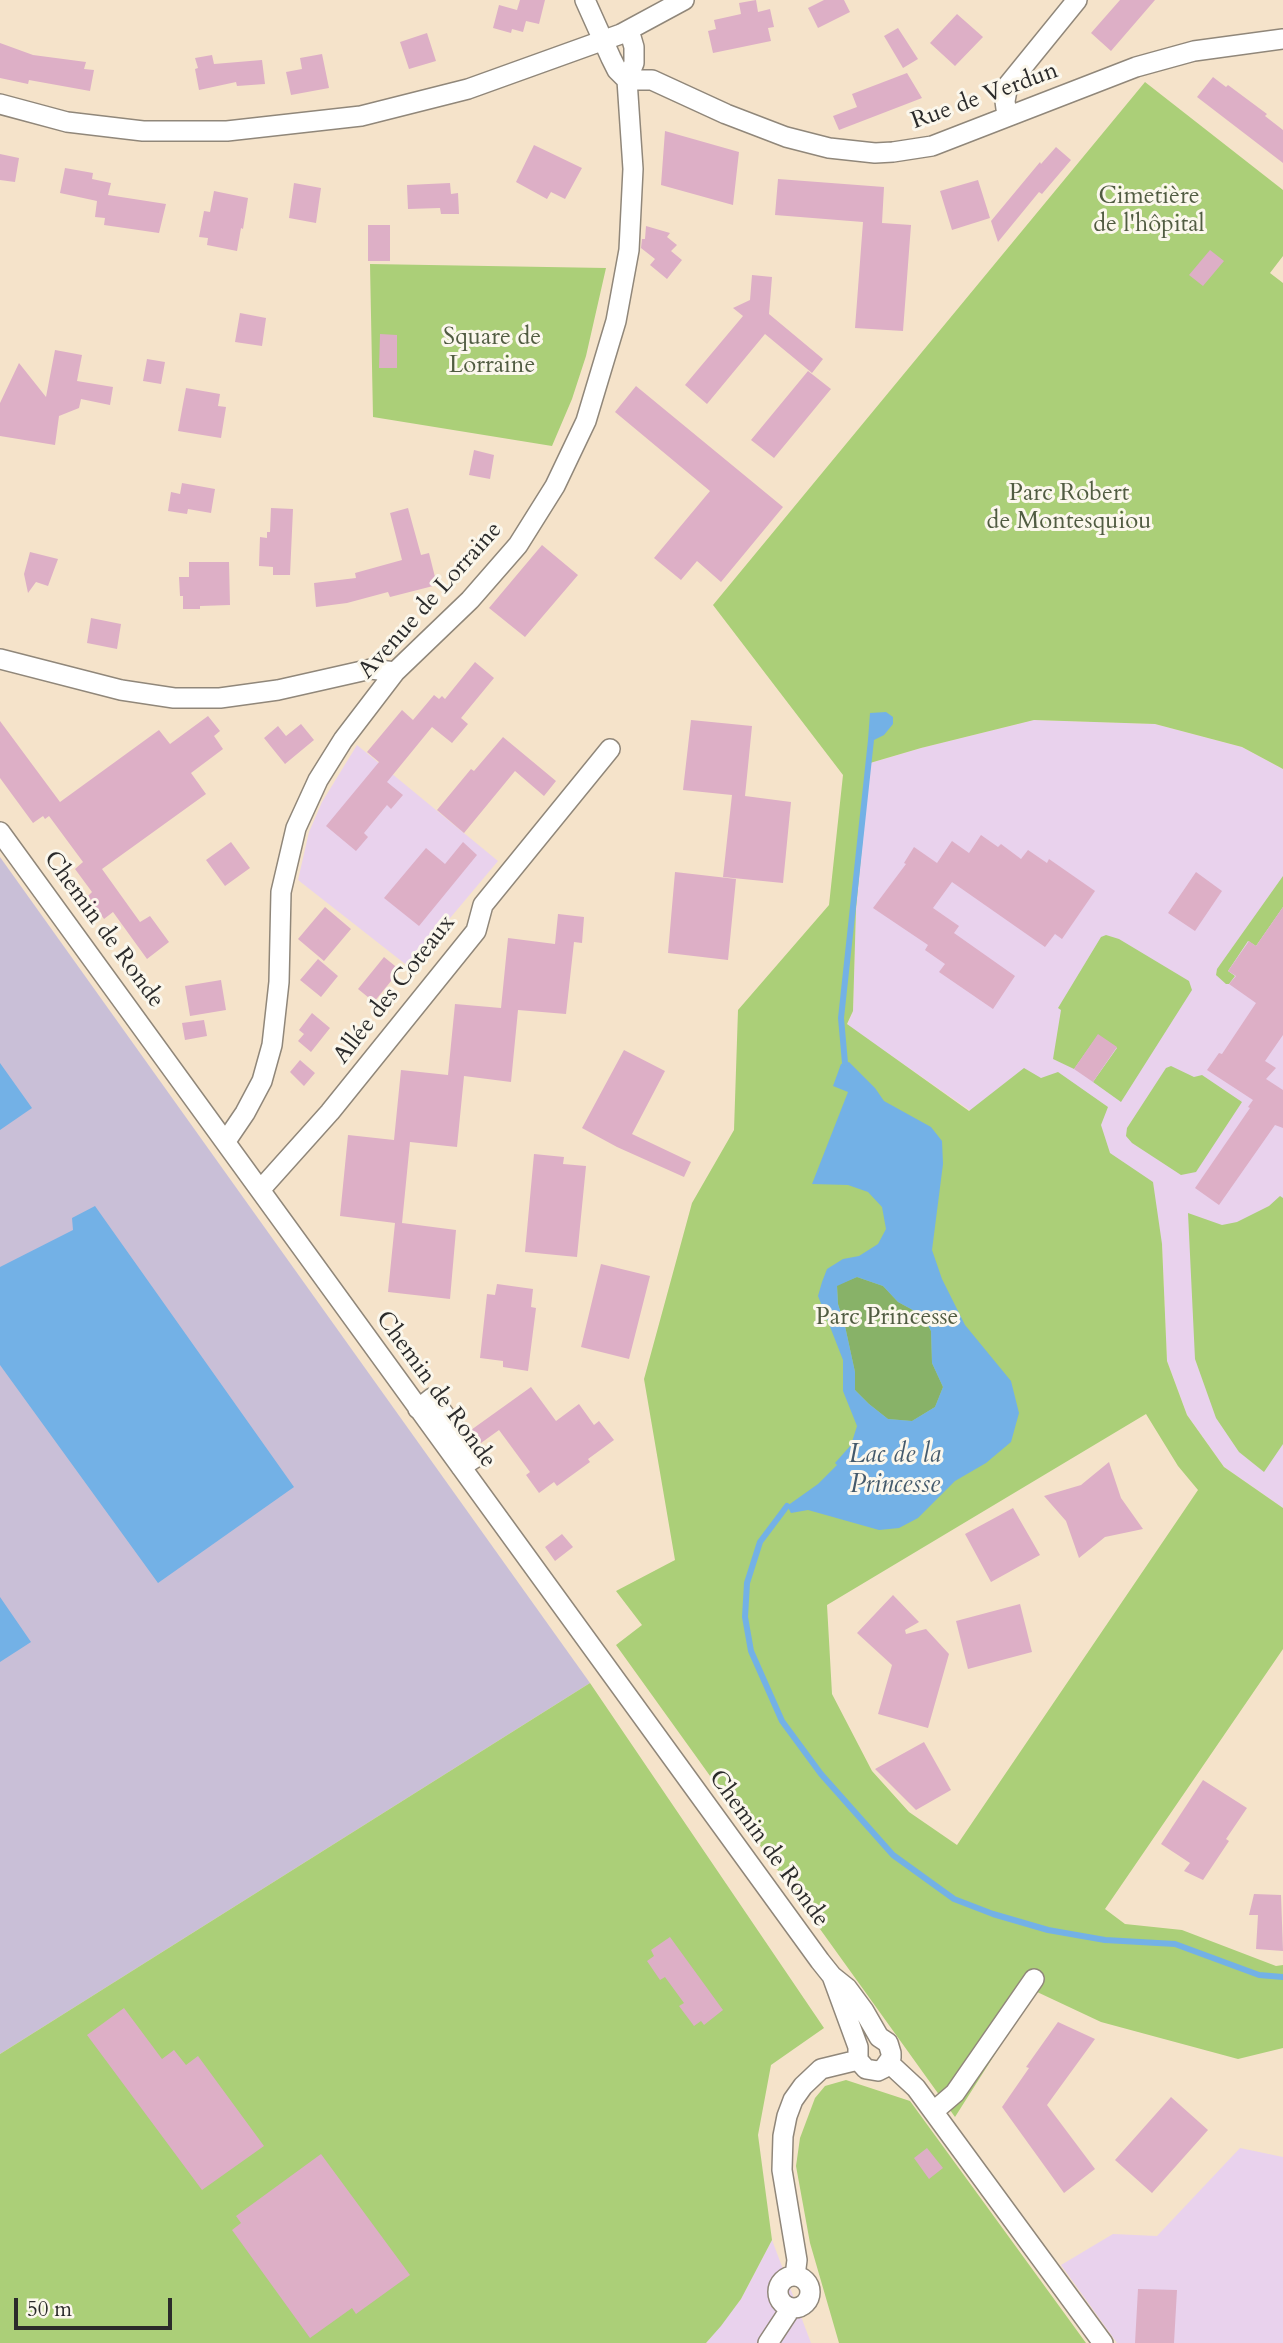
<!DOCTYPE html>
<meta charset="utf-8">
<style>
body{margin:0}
#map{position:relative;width:1283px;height:2343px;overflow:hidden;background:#f5e3ca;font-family:Cardo,serif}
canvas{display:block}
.scale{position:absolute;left:14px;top:2298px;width:158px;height:32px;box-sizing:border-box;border:4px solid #2b2b2b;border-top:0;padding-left:9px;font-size:21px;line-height:24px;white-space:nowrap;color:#2b2b2b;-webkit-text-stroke:5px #fbf7ec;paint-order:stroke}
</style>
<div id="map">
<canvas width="1283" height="2343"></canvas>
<div class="scale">50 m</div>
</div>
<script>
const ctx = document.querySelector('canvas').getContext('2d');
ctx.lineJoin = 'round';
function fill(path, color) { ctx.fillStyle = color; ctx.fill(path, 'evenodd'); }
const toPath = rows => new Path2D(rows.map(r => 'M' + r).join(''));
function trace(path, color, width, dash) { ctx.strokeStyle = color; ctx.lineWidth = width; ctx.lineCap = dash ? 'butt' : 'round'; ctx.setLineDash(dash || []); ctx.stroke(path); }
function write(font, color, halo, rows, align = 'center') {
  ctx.font = font + ' Cardo,serif'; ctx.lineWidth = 6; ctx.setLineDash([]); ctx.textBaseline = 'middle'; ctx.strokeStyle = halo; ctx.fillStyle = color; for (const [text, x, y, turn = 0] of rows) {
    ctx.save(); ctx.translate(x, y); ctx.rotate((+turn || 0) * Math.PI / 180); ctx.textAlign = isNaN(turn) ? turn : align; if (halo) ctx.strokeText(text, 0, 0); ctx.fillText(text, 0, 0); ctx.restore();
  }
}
const built = toPath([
 [1034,720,1155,724,1242,747,1283,769,1283,1508,1224,1467,1187,1415,1167,1361,1162,1244,847,1025,853,1011,856,909,870,763,921,748],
 [357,745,498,861,409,967,298,880,309,832,322,802],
 [1240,2148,1283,2157,1283,2343,1117,2343,1061,2265,1113,2234,1157,2236],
 [772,2240,811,2343,706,2343,741,2299]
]);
const industrial = toPath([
 [0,857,590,1683,0,2054]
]);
const green = toPath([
 [1145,82,1283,190,1283,256,1270,273,1283,283,1283,769,1242,747,1155,724,1034,720,921,748,870,763,856,909,853,1011,847,1024,969,1111,1024,1068,1041,1078,1058,1072,1108,1107,1101,1125,1110,1153,1153,1182,1162,1244,1167,1361,1187,1415,1224,1467,1283,1508,1283,1649,1105,1909,1125,1924,1182,1930,1276,1966,1283,1965,1283,2048,1238,2059,1101,2022,1035,1991,955,2117,616,1645,642,1625,616,1591,675,1560,644,1379,692,1203,734,1130,738,1010,829,905,843,775,713,605],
 [1146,1414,1178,1466,1198,1490,957,1845,909,1812,872,1771,832,1694,827,1605],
 [370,264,606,268,586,356,572,399,552,446,373,417],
 [1283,876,1283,907,1256,946,1248,941,1228,971,1235,976,1229,984,1226,984,1216,975,1217,969],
 [1106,935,1119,939,1189,981,1192,990,1121,1102,1093,1082,1117,1048,1098,1035,1074,1069,1053,1059,1061,1010,1058,1008,1101,937],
 [1171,1066,1194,1077,1202,1075,1242,1102,1196,1172,1181,1175,1132,1143,1126,1136,1127,1128,1166,1068],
 [1280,1196,1283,1198,1283,1444,1264,1472,1239,1452,1216,1418,1195,1359,1188,1213,1222,1225,1237,1222,1269,1206],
 [590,1683,824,2028,771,2065,758,2135,772,2240,741,2299,721,2326,706,2343,0,2343,0,2054],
 [846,2080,910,2101,1086,2343,839,2343,810,2243,796,2166,800,2138,815,2098,825,2086]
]);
const forest = toPath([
 [857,1277,883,1286,898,1302,922,1315,931,1331,932,1363,943,1387,935,1407,912,1421,888,1419,869,1404,855,1390,855,1372,845,1326,838,1304,837,1285]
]);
const water = toPath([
 [886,712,893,717,893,724,884,735,874,740,868,740,870,713],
 [849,1062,875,1088,884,1101,931,1127,942,1141,943,1164,932,1250,942,1279,965,1325,1011,1381,1019,1413,1011,1442,986,1463,955,1481,918,1518,899,1528,879,1530,808,1510,791,1513,787,1506,818,1484,837,1465,835,1463,851,1445,857,1426,843,1391,843,1360,818,1296,822,1282,827,1269,843,1259,859,1256,878,1244,886,1229,882,1207,868,1192,848,1185,812,1184,848,1092,833,1086,841,1064],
 [857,1277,883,1286,898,1302,922,1315,931,1331,932,1363,943,1387,935,1407,912,1421,888,1419,869,1404,855,1390,855,1372,845,1326,838,1304,837,1286],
 [0,1063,32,1108,0,1130],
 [95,1206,294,1487,158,1583,0,1365,0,1267,73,1230,72,1218],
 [0,1597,31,1642,0,1662]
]);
const stream = toPath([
 [845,1063,841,1018,871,740],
 [787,1506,760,1542,747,1583,745,1617,751,1651,782,1721,821,1774,893,1855,954,1899,993,1914,1048,1930,1105,1940,1175,1944,1259,1975,1283,1977]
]);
const building = toPath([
 [520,0,545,0,539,24,526,21,523,32,512,29,511,33,493,28,499,5,517,10],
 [756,0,758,12,770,9,774,27,768,28,771,41,713,53,708,31,716,29,714,20,741,14,739,3],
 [824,0,844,0,850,12,818,28,808,8],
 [1120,0,1155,0,1111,51,1091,33],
 [957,14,983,37,955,66,930,43],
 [898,28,918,59,903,68,884,36],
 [427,33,436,61,409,69,400,42],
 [0,43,33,55,86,62,84,69,94,70,90,91,29,80,28,84,0,78],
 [322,54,329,88,291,95,286,72,302,69,300,58],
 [212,55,214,64,262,60,265,84,237,86,236,82,199,90,195,69,198,68,195,58],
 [907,73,922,98,839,130,833,116,857,107,852,94],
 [1213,77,1226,87,1228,85,1267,114,1265,116,1283,130,1283,163,1197,97],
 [665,131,739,152,733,205,661,185],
 [534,145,582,168,565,199,551,192,547,199,516,182],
 [1056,147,1071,160,1042,194,1039,192,998,242,991,221,1040,162,1041,164],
 [0,154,19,158,15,182,0,180],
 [65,168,93,173,92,179,111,183,108,195,166,204,159,233,104,225,105,218,95,217,97,201,60,193],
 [778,179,884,187,882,223,911,225,903,331,855,328,863,222,775,215],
 [978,180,990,218,952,230,940,191],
 [294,183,321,188,316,223,289,218],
 [450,183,451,194,458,193,459,214,441,214,440,208,408,209,407,185],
 [214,191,248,198,243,229,241,228,237,251,207,245,208,238,199,237,204,211,210,212],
 [368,225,390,225,390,261,368,261],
 [646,226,670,233,667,237,677,245,671,251,682,260,667,279,650,265,655,259,641,248,642,239,645,239],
 [1210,250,1224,261,1203,286,1189,275],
 [752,275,772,277,769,314,823,359,812,373,765,334,707,404,685,385,743,316,733,308,750,300],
 [240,313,266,318,262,346,235,342],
 [380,334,397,335,397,368,379,368],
 [55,350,82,355,77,381,113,387,110,405,81,399,79,408,59,416,55,445,0,436,0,403,19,363,46,397],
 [147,359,165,362,161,384,143,381],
 [808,371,831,389,774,458,751,440],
 [636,386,783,507,721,582,697,561,681,580,654,558,710,491,615,412],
 [186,388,220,394,218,406,226,407,221,438,178,431],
 [474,450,494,455,490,479,469,475],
 [182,483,215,489,211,513,188,509,187,514,168,511,171,492,180,494],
 [271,508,293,509,290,575,273,575,273,567,259,566,260,537,267,538,267,532,270,532],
 [408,508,421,555,429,553,437,585,390,597,388,592,347,603,316,607,314,583,356,578,355,573,402,560,390,513],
 [542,545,578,575,525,637,489,608],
 [30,552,58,559,48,586,36,582,28,593,24,574],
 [189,562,229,562,230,605,200,606,200,609,183,609,183,596,180,596,179,577,189,577],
 [91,618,121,624,117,649,87,643],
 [475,662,494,678,461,718,468,724,452,743,432,727,387,782,403,795,391,809,387,805,364,833,368,837,356,851,326,826,379,762,367,752,402,710,413,720,434,695,439,699,442,696,445,699],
 [208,716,220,731,214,736,223,749,191,773,206,794,102,869,140,922,150,916,169,942,147,959,113,912,104,919,88,896,92,892,75,869,83,862,49,816,45,819,43,816,33,823,0,778,0,721,60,802,159,730,170,744],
 [691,720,752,726,745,796,791,802,783,883,723,877,732,795,683,790],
 [301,724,314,740,285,764,264,738,278,726,286,736],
 [503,737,556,781,544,796,515,771,464,833,437,810,471,769,474,771],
 [981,835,998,847,1001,844,1021,859,1028,850,1047,863,1049,859,1095,891,1062,939,1055,934,1045,947,952,882,933,908,959,926,954,933,1015,976,993,1009,939,972,945,964,925,950,928,945,873,908,906,864,904,863,914,847,937,863,952,841,969,853],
 [231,842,250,868,225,886,206,860],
 [463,842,477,855,419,926,384,898,426,848,445,864],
 [675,872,736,879,728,960,668,953],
 [1196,872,1222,891,1195,931,1168,913],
 [325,907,351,929,324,961,298,939],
 [1283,907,1283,1035,1265,1061,1276,1068,1266,1079,1283,1090,1283,1128,1275,1125,1219,1205,1195,1188,1250,1108,1248,1107,1253,1100,1207,1070,1219,1053,1222,1054,1256,1003,1229,984,1236,976,1228,971,1249,941,1256,946],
 [558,914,584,917,582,943,574,942,566,1014,518,1010,511,1082,464,1076,457,1147,410,1142,402,1223,456,1230,450,1299,388,1292,395,1223,340,1216,348,1135,394,1140,401,1070,448,1075,455,1004,501,1008,508,938,555,944],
 [384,957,400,970,374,1002,358,989],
 [318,959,338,976,321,997,300,980],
 [221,980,226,1010,190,1016,185,986],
 [312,1013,330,1028,311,1052,298,1041,304,1034,299,1030],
 [204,1020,207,1036,185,1040,182,1023],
 [1098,1034,1117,1047,1093,1082,1074,1069],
 [624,1050,665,1071,632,1134,691,1162,684,1177,617,1147,582,1128],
 [300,1060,315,1073,304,1086,290,1072],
 [534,1154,564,1157,563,1164,586,1166,577,1257,525,1252],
 [601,1264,650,1276,629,1359,581,1347],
 [497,1284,533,1289,531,1307,536,1308,528,1371,503,1367,503,1361,480,1358,487,1294,495,1295],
 [531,1387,556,1421,579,1404,594,1425,599,1421,614,1440,588,1459,590,1462,557,1486,554,1482,539,1493,526,1475,530,1472,499,1430,481,1443,471,1430],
 [1109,1462,1121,1498,1143,1529,1105,1537,1079,1558,1066,1521,1044,1496,1081,1485],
 [1013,1508,1040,1555,991,1582,965,1534],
 [562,1534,573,1547,555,1561,545,1547],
 [893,1595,919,1622,905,1630,906,1634,926,1629,949,1654,928,1728,878,1714,892,1665,857,1633],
 [1020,1604,1032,1652,968,1669,956,1621],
 [924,1742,951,1790,916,1810,875,1769],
 [1203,1780,1247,1808,1226,1839,1229,1841,1203,1880,1184,1871,1190,1863,1161,1844],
 [1254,1894,1281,1895,1283,1951,1256,1949,1258,1915,1249,1915],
 [670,1937,723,2010,704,2025,701,2021,694,2026,679,2006,684,2003,665,1977,660,1980,647,1961,654,1956,651,1950],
 [124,2008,162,2059,174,2050,186,2065,198,2056,264,2146,202,2190,87,2035],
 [1058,2022,1095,2039,1047,2105,1095,2169,1064,2193,1002,2107,1029,2068,1026,2067],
 [1171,2097,1208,2130,1152,2193,1115,2160],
 [927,2148,943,2168,929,2179,914,2158],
 [321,2154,410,2275,356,2314,352,2308,310,2338,232,2230,241,2223,236,2216],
 [1138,2289,1177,2290,1174,2343,1135,2343]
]);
const minor = toPath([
 [585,0,611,58,617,70,627,80],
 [627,80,652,80,726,114,786,137,829,148,875,153,893,152,932,146,1136,67,1194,51,1283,39],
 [627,80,634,63,634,47,629,30],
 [0,104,67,122,143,131,227,131,361,116,468,89,621,34,684,0],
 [1007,116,1005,101,1008,85,1077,0],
 [0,659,121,690,174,698,220,698,278,690,371,669,395,672],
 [0,832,820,1961,832,1976,847,1988,864,2011,879,2037,888,2043,891,2053,891,2058,884,2068,878,2071,866,2069,858,2060,858,2047,832,1976],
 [226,1141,245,1113,262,1081,272,1045,279,982,281,892,296,828,318,780,343,740,395,672,470,600,518,545,555,486,586,421,616,321,629,250,633,169,627,80],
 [261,1189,330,1112,476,931,483,905,610,749],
 [418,1409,432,1398,476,1457,461,1467],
 [889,2063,916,2088,1103,2343],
 [934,2111,955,2093,1034,1979],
 '778 2292a16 16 0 1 1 32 0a16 16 0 1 1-32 0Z',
 [795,2276,797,2260,782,2170,783,2136,787,2116,793,2100,803,2086,821,2069,858,2060],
 [768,2343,791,2308]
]);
const streetNames = [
 ["Rue de Verdun",985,97,-20],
 ["Avenue de Lorraine",431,601,-48],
 ["Chemin de Ronde",103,930,54],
 ["Allée des Coteaux",395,990,-52],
 ["Chemin de Ronde",435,1390,54],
 ["Chemin de Ronde",768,1849,54]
];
const parkNames = [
 ["Cimetière",1149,197],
 ["de l'hôpital",1149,225],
 ["Square de",492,338],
 ["Lorraine",492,366],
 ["Parc Robert",1069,494],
 ["de Montesquiou",1069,522],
 ["Parc Princesse",887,1318]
];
const waterNames = [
 ["Lac de la",895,1456],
 ["Princesse",895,1486]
];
fill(built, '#e9d2ed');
fill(industrial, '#c9bfd7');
fill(green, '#abcf78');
fill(forest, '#88b268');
fill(water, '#73b1e6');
trace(stream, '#73b1e6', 6);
fill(building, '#ddafc6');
trace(minor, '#90877a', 22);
trace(minor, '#fff', 19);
write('24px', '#2b2b2b', '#fbf7ec', streetNames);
write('24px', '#515c42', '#fbf7ec', parkNames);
write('italic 26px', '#445a6c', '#fbf7ec', waterNames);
</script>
